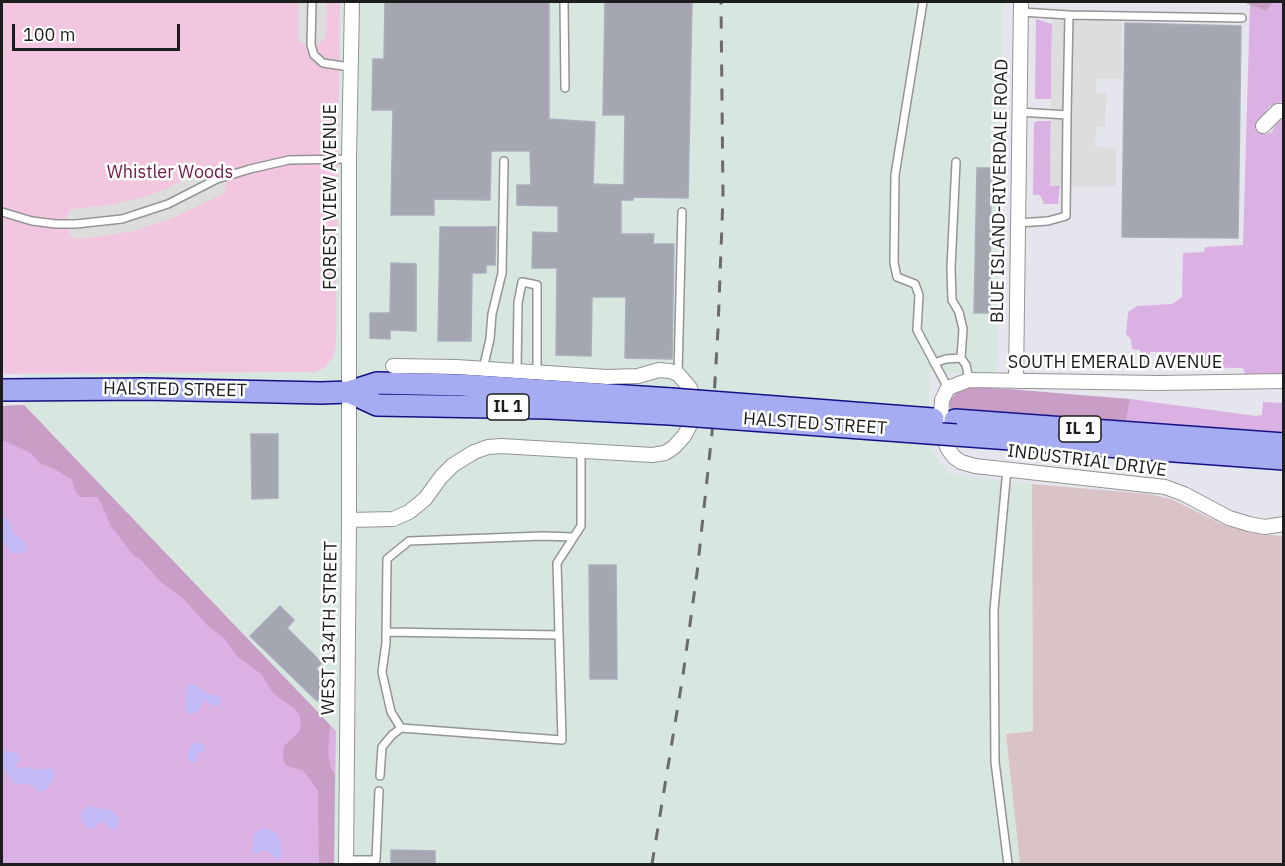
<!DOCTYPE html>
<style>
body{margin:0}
#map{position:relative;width:1285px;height:866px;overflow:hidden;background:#e5e5ed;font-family:"IBM Plex Sans",sans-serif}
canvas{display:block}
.frame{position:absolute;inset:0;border:3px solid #1d1d1d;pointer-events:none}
.scale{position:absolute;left:12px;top:24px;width:168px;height:27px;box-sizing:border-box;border:3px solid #1d1d1d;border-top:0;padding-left:8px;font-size:18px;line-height:21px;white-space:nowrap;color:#1d1d1d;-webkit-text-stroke:4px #fff;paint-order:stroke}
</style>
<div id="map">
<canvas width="1285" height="866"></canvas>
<div class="frame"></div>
<div class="scale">100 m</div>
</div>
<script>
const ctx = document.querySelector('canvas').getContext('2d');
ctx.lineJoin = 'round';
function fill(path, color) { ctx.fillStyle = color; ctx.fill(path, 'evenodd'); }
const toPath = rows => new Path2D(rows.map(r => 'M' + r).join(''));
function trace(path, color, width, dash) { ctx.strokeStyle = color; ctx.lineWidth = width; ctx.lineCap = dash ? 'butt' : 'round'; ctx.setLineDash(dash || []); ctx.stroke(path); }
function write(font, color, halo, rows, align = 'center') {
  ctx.font = font + ' "IBM Plex Sans",sans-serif'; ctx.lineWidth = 5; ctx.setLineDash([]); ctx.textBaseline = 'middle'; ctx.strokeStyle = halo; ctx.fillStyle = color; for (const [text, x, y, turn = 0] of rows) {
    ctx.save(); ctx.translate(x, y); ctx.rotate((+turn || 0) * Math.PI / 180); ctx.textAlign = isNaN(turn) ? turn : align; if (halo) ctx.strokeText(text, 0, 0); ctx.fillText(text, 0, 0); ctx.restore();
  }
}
const industrial = toPath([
 [340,2,1003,2,996,373,929,373,930,448,948,474,1032,484,1033,731,1006,734,1020,864,334,864,336,731,24,405,22,374,315,372]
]);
const grass = toPath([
 [1273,2,1283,2,1283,101,1269,107,1257,125,1258,132,1266,134,1272,132,1276,123,1283,119,1283,374,1245,374,1243,368,1171,367,1171,352,1150,352,1150,366,1140,367,1140,350,1132,349,1131,339,1126,334,1128,312,1137,306,1172,304,1182,297,1183,253,1204,252,1205,247,1243,245,1250,5,1266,11],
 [1036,19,1052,24,1051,99,1035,99],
 [1037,121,1051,121,1050,185,1060,186,1058,204,1044,204,1040,195,1033,195,1034,123],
 [1130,399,1256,416,1262,415,1263,402,1283,403,1283,431,1276,434,1126,421],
 [24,405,336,731,334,864,2,864,2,406]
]);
const forest = toPath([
 [1243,2,1273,2,1266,11],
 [967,387,1008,389,1130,399,1126,421,950,408,950,400,956,393],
 [24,405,330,725,328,752,331,769,335,774,334,864,319,864,318,791,303,770,287,766,283,760,284,746,299,732,301,726,300,716,294,708,274,694,261,674,237,656,225,639,207,625,183,598,161,582,140,559,134,556,111,526,98,497,81,497,76,493,72,480,53,468,41,464,31,453,2,440,2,406]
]);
const wetland = toPath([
 [1032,484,1149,494,1171,499,1226,526,1260,534,1283,536,1283,864,1020,864,1006,734,1033,731]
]);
const sand = toPath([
 [2,516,8,519,14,534,27,544,25,552,19,554,12,553,2,540],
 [190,684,196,685,203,692,219,696,221,703,218,706,214,706,203,699,202,706,199,710,192,714,188,713,185,708,186,689],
 [198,742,204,745,204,751,198,754,196,762,191,762,188,759,188,753,193,744],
 [2,750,18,753,20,761,15,765,16,768,27,767,38,770,52,768,55,775,47,789,40,792,29,784,15,784,2,768],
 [87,806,113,811,119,819,119,826,115,829,110,829,101,820,94,828,86,827,83,823,81,815,83,809],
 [261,828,272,830,278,836,282,847,281,859,276,859,269,852,265,850,258,854,252,852,255,833]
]);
const park = toPath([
 [2,2,340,2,336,345,334,356,324,368,315,372,2,374]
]);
const parking = toPath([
 [298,2,327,2,326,37,318,45,307,45,298,41],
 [1052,18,1122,19,1122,79,1096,79,1096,93,1106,93,1105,127,1096,127,1095,147,1116,148,1116,186,1050,186],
 [210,166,221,169,226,182,225,193,173,218,134,231,91,238,73,239,67,229,66,217,71,209,109,205,146,196,166,189]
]);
const building = toPath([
 [385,2,549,2,549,119,595,122,593,184,624,185,625,115,603,115,605,2,692,2,688,198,633,197,633,200,621,200,621,234,654,234,653,244,674,244,672,359,625,358,626,297,592,297,591,356,556,355,557,268,532,268,533,232,558,233,558,206,517,205,517,185,531,185,530,151,491,151,490,200,434,199,434,215,391,215,393,110,372,110,373,59,384,59,385,2],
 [1125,23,1241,26,1238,238,1122,237,1125,23],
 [977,168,991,168,990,313,974,313,977,168],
 [440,227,496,227,495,265,486,265,486,273,472,273,471,341,438,341,440,227],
 [391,263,416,264,416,331,390,330,390,339,370,338,370,313,390,313,391,263],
 [251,434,278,434,278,498,252,499,251,434],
 [589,565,616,565,617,679,590,679,589,565],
 [280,606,294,620,287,628,322,663,316,669,321,673,323,696,317,701,250,636,280,606],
 [391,850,435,851,435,864,391,864,391,850]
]);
const service = toPath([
 [312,2,311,45,314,55,323,63,350,67],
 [564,2,565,88],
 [923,2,895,175,894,263,897,277,915,284,919,295,917,330,948,388],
 [1069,15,1242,18],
 [1019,112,1067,115,1069,15,1021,12],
 [2,212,32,221,56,224,76,224,122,219,168,204,217,179,250,169,289,160,349,159],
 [1018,223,1048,221,1066,216,1067,115],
 [961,358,966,365,969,380],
 [934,363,946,359,961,358,963,329,959,312,952,300,951,268,956,162],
 [483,369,490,339,492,314,502,273,504,161],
 [517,371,518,303,522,282,537,285,537,373],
 [678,374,682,212],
 [1007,469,994,610,995,762,1008,864],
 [574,537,543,536,409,541,387,559,386,643,382,672,391,712,401,728,562,740,557,563,581,526,581,451],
 [386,632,559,635],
 [380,776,382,747,392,735,401,728],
 [346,860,376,860,379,791]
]);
const minor = toPath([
 [1263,126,1278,111,1284,111],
 [1016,381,1021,2],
 [1284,381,1159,383,969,380,948,388,942,400,941,419,943,436,948,449,954,457,961,462,975,466,1165,487,1184,494,1229,518,1249,524,1265,527,1284,524],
 [349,520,393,519,409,512,425,499,441,477,453,465,474,452,488,447,501,446,652,455,665,453,674,447,684,436,690,425,693,398,690,388,678,374,670,371,659,370,638,376,607,377,456,367,393,366],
 [346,864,349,520,349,159,352,2]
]);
const primary = toPath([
 [2,390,145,389,321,393,349,392,377,383,462,385,671,399],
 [349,392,377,405,548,408,670,414],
 [955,420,1284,444],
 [956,435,1284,459]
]);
const rail = toPath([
 [652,864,683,675,697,573,712,433,718,329,723,197,721,2]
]);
const primaryBridge = toPath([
 [671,399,933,419],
 [670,414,956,435]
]);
const shields = [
 [508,407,42],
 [1080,429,42]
];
const shieldNames = [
 ["IL 1",508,407],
 ["IL 1",1080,429]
];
const parkNames = [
 ["Whistler Woods",170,173]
];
const streetNames = [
 ["BLUE ISLAND-RIVERDALE ROAD",1000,191,-89],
 ["FOREST VIEW AVENUE",331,197,-90],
 ["SOUTH EMERALD AVENUE",1115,363],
 ["HALSTED STREET",175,390,1],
 ["HALSTED STREET",815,424,4],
 ["INDUSTRIAL DRIVE",1087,461,7],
 ["WEST 134TH STREET",330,628,-89]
];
fill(industrial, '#d7e6df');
fill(grass, '#dbb0e2');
fill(forest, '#c89ec6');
fill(wetland, '#dac3c6');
fill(sand, '#c2baf6');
fill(park, '#f3c6e0');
fill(parking, '#ddd');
fill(building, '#a4a7af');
trace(building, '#a9adbd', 1.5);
trace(service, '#949494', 10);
trace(minor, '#949494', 16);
trace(primary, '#131186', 24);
trace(service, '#fff', 7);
trace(minor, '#fff', 14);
trace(primary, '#a6acf1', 21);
trace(rail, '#6b6b6b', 3, [12, 12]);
trace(primaryBridge, '#131186', 24, []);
trace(primaryBridge, '#a6acf1', 21);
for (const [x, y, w] of shields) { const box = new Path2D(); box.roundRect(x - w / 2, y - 13, w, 26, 4.5); ctx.fillStyle = '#fff'; ctx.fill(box); trace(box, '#1d1d1d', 1.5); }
write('bold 16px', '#1d1d1d', null, shieldNames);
write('18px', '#6f1849', '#fff', parkNames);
write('18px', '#1d1d1d', '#fff', streetNames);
</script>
